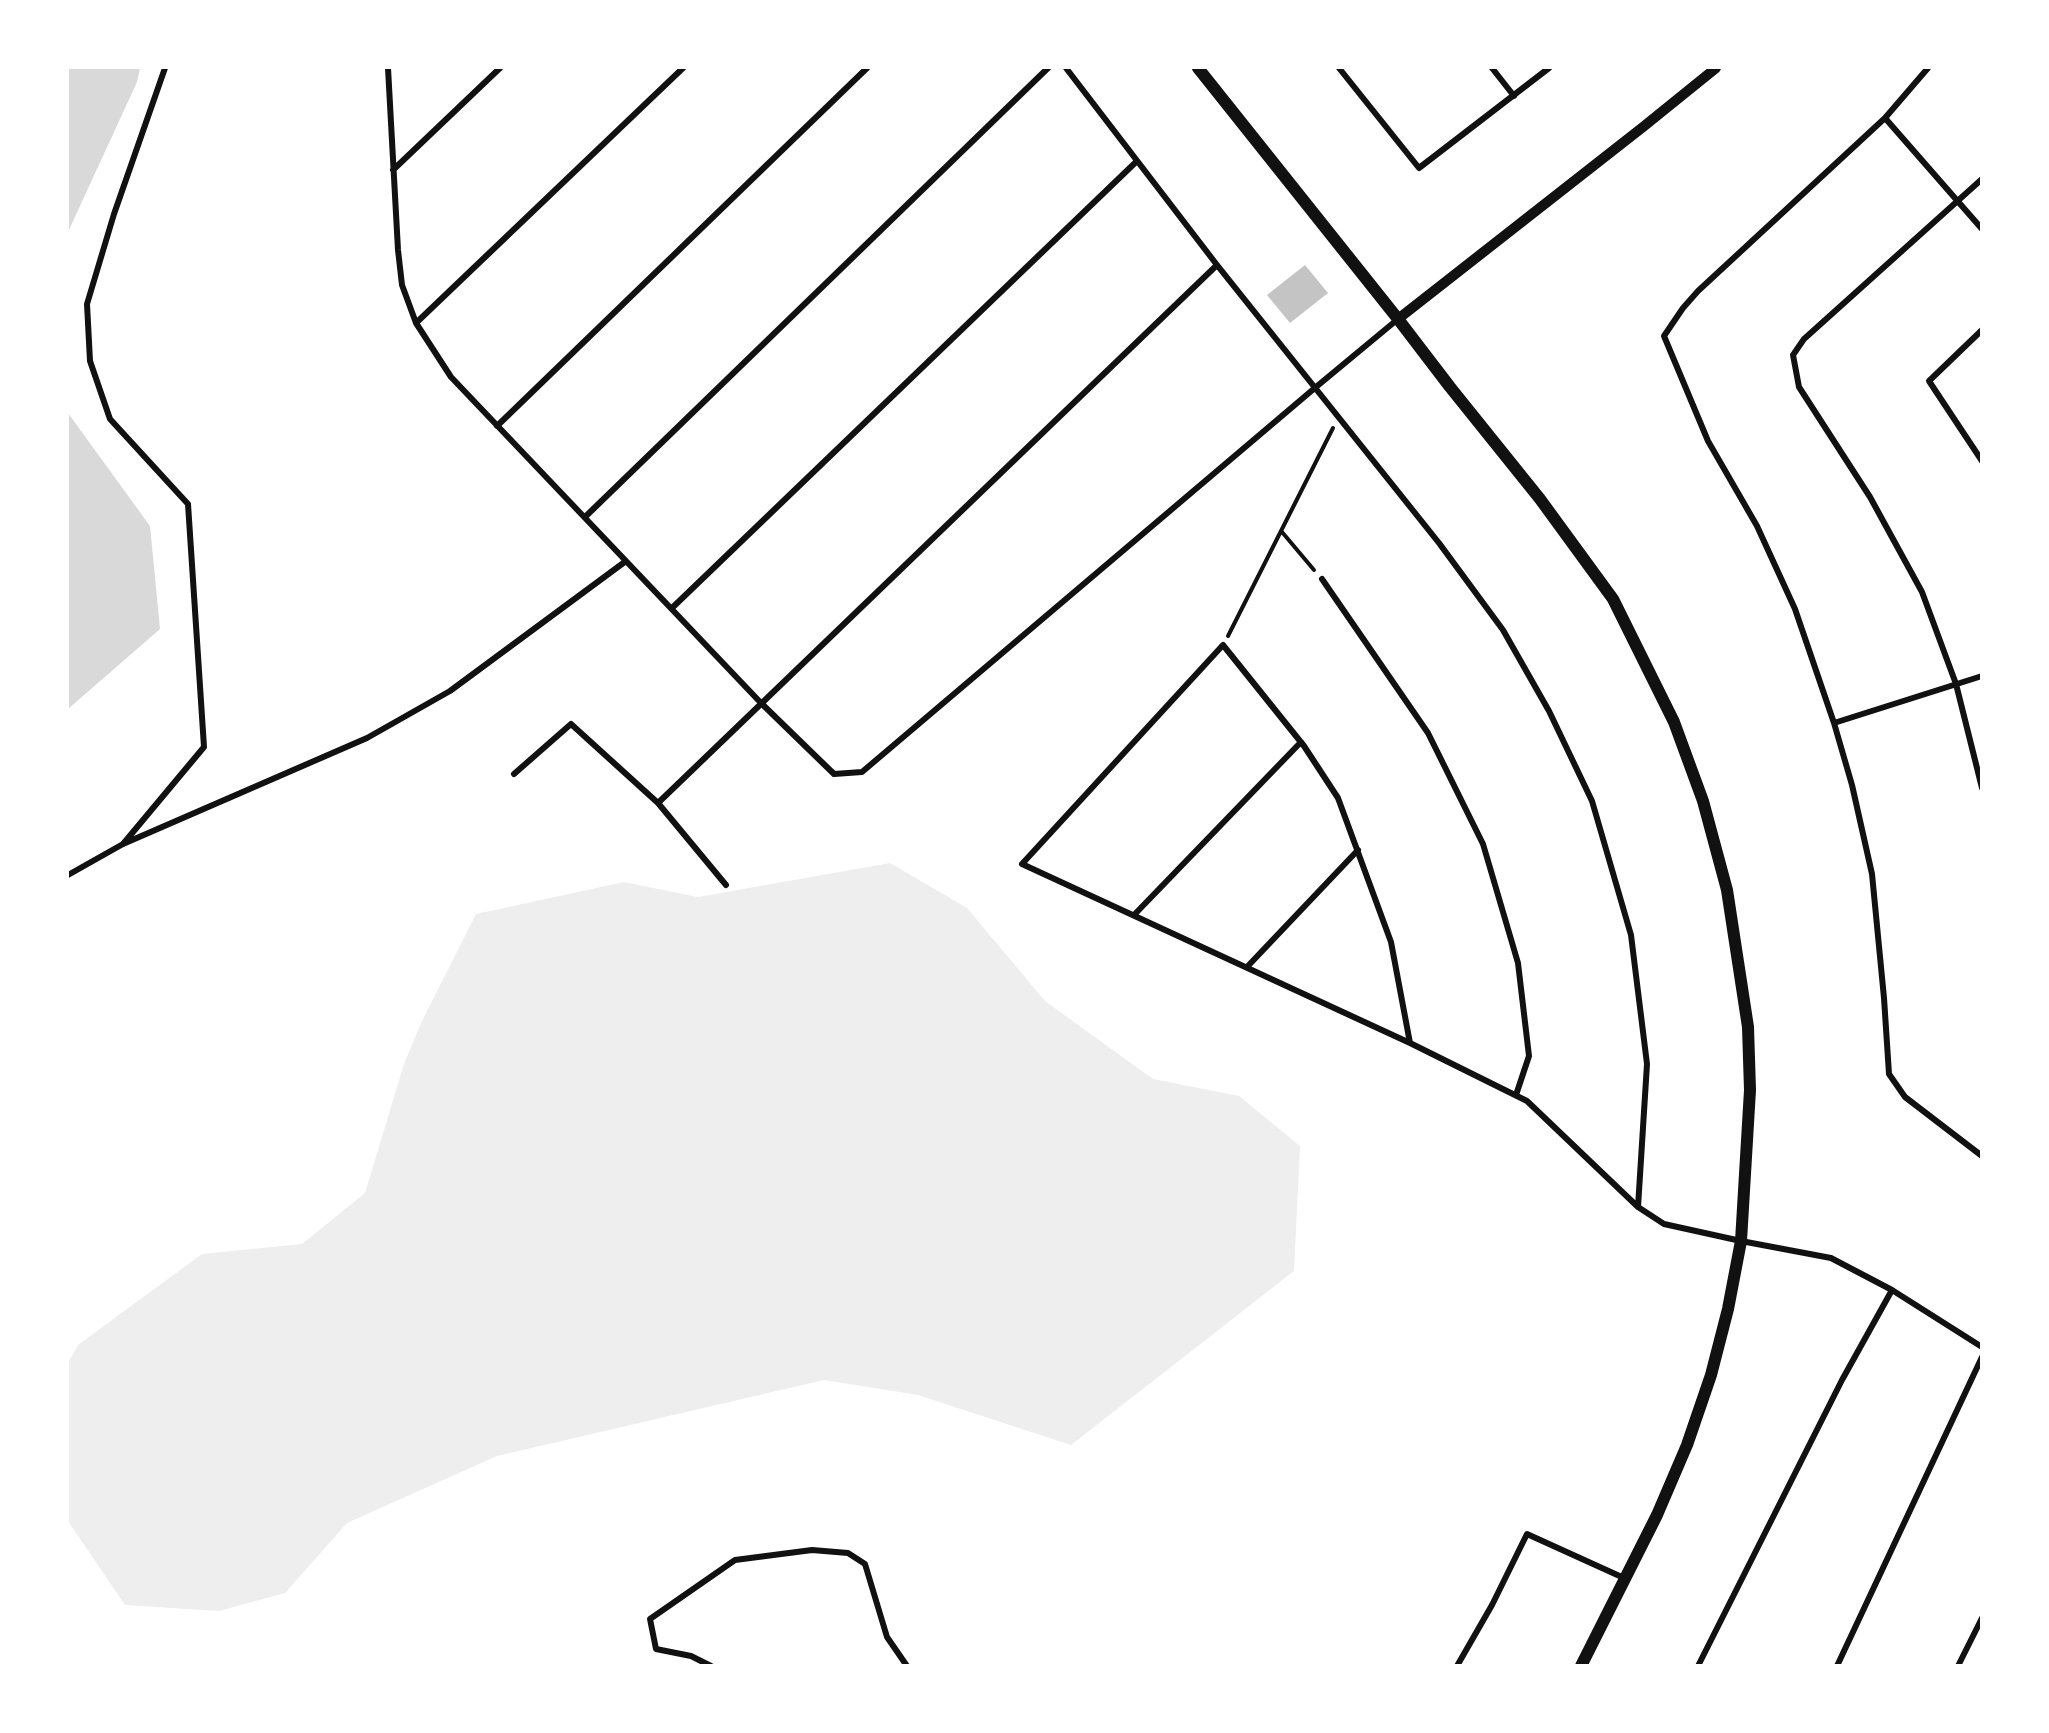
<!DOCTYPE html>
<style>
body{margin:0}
#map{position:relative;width:2049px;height:1733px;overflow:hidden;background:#fff;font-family:"Noto Sans",sans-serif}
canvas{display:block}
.frame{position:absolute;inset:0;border:69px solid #fff;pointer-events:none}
</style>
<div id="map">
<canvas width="2049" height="1733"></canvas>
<div class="frame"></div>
</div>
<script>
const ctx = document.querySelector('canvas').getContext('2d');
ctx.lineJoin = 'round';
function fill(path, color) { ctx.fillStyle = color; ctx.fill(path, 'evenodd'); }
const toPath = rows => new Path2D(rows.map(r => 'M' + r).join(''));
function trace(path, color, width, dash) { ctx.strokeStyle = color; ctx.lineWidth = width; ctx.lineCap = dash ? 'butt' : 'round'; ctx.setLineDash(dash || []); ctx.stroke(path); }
const green = toPath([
 [890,863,967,908,1045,1001,1153,1079,1239,1096,1300,1146,1294,1271,1071,1445,918,1395,824,1380,497,1456,347,1523,285,1593,219,1611,125,1605,68,1521,68,1363,78,1345,202,1254,302,1244,365,1193,404,1064,421,1023,476,914,624,882,698,897]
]);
const water = toPath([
 [68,68,140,68,137,82,68,232],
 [68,413,150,526,160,629,68,709]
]);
const building = toPath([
 [1305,265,1328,293,1290,323,1267,295]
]);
const path = toPath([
 [1282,532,1314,570],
 [1228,636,1333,428]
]);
const minor = toPath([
 [388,68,398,250,402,285,416,323,451,377,761,703,834,774,862,772,1316,387,1398,319],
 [1066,68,1217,265,1439,543,1503,630,1549,711,1592,801,1631,935,1647,1064,1638,1207],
 [1339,68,1419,168,1549,68],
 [1492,68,1514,96],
 [1928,68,1885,118,1698,291,1683,308,1664,336,1708,441,1757,526,1795,609,1834,723,1852,785,1872,874,1884,998,1889,1074,1905,1097,1982,1156],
 [1885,118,1982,229],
 [393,170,500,68],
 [1982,179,1804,339,1793,355,1799,387,1870,497,1922,592,1956,684,1982,788],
 [416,323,683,68],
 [1982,330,1929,381,1982,461],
 [497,426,867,68],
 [585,517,1048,68],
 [1322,579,1428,733,1483,844,1518,963,1529,1056,1516,1095],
 [672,608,1137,161],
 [1834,723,1982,676],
 [514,774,571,724,658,803,726,885],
 [658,803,1217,265],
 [123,844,204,747,188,504,110,419,90,361,87,304,114,214,165,68],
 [68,875,123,844,367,738,450,691,626,561],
 [1134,915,1301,742],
 [1247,967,1358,850],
 [1410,1043,1391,942,1338,798,1304,746,1223,645,1022,864,1410,1043,1527,1101,1638,1207,1664,1224,1741,1241,1831,1258,1892,1290,1982,1347],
 [711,1666,691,1656,656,1649,650,1619,735,1560,812,1550,848,1553,865,1564,887,1637,907,1666],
 [1457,1666,1492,1605,1527,1534,1624,1578],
 [1698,1666,1842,1380,1892,1290],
 [1837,1666,1982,1357],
 [1958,1666,1982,1618]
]);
const tertiary = toPath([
 [1398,319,1643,127,1716,68]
]);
const secondary = toPath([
 [1198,68,1398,319,1450,387,1540,499,1613,599,1674,722,1703,801,1727,890,1748,1027,1750,1090,1741,1241,1728,1309,1711,1375,1687,1445,1657,1515,1581,1666]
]);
fill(green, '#eee');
fill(water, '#d9d9d9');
fill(building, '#c4c4c4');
trace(path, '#111', 4);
trace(minor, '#111', 6);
trace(tertiary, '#111', 10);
trace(secondary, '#111', 12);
</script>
